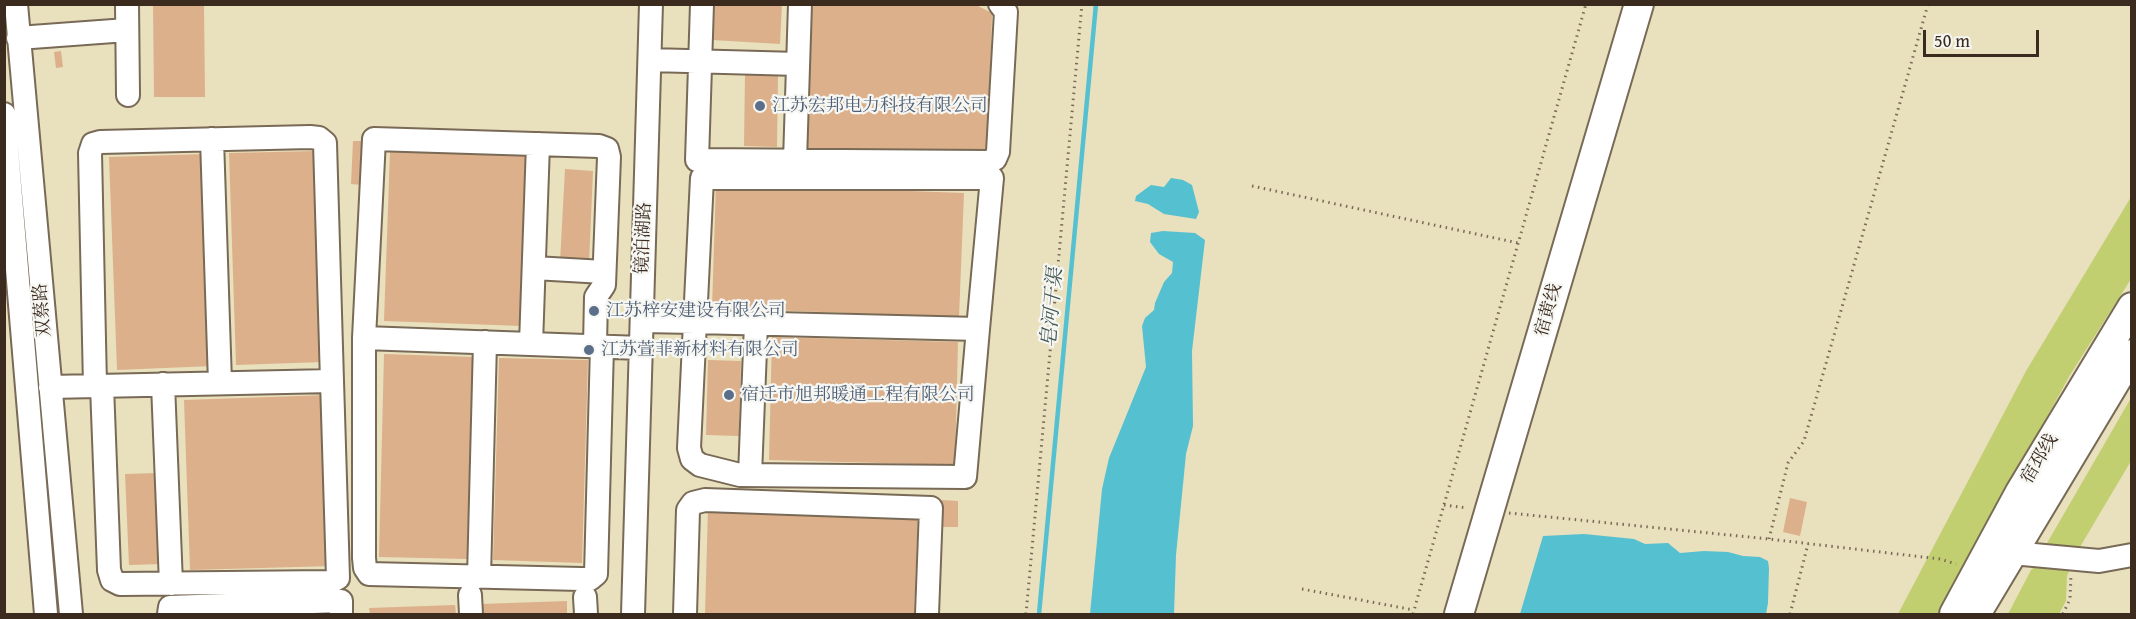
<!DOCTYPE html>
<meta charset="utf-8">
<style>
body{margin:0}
#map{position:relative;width:2136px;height:619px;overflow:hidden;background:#e9e0be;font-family:"Gentium Book Plus",serif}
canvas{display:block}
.frame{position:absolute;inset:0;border:6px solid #3b2a1e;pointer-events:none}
.scale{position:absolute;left:1923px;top:30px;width:116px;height:27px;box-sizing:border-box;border:3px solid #3b2a1e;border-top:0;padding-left:8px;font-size:18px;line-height:21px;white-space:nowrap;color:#3b2a1e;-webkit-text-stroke:4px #f6f6f2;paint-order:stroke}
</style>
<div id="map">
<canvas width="2136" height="619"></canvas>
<div class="frame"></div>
<div class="scale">50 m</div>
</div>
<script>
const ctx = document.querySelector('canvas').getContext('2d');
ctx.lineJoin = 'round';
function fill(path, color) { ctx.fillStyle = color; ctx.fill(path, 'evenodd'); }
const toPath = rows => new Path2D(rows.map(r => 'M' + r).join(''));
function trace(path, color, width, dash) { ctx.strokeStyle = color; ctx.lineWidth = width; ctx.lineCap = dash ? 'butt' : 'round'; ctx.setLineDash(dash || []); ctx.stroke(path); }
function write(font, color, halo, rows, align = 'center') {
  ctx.font = font + ' "Gentium Book Plus","Noto Serif SC",serif'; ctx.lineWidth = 4.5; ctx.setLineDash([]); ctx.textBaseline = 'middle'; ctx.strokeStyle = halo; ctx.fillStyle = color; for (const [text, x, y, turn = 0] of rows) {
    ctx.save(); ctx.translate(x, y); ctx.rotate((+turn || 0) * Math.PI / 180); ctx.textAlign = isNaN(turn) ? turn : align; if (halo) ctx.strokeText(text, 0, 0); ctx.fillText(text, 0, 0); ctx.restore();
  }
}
const green = toPath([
 [2131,197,2131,279,2070,375,1939,614,1898,614,2026,371],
 [2131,398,2131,461,2077,552,2043,550],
 [2036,565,2070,569,2067,576,2066,601,2059,614,2008,614,2031,570]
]);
const water = toPath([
 [1171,178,1183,180,1192,185,1199,212,1196,219,1164,214,1148,204,1135,201,1136,196,1151,185,1164,187],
 [1163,231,1195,233,1205,240,1192,351,1193,426,1186,454,1176,555,1174,614,1090,614,1102,489,1109,458,1146,367,1142,326,1145,318,1154,310,1155,303,1164,282,1172,273,1173,262,1159,254,1150,242,1151,233],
 [1584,534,1634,539,1645,544,1668,543,1680,553,1704,551,1728,552,1743,556,1760,557,1768,561,1769,568,1768,603,1766,614,1520,614,1543,536]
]);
const stream = toPath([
 [1039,614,1096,4]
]);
const building = toPath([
 [153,4,204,4,205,97,154,97],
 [714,4,782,4,780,44,712,40],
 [805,4,974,4,992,13,988,155,801,149],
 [61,51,63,67,56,68,54,52],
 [745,75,778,75,777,147,744,146],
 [353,141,365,141,363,185,351,184],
 [316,151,323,362,236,365,229,153],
 [390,151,527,156,522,326,384,321],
 [205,154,213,366,117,370,109,157],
 [565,169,593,171,589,263,560,262],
 [716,184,964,193,959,317,712,308],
 [772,337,958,342,955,465,769,460],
 [384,354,474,357,468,559,379,557],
 [499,358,588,360,582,563,493,560],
 [708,360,741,361,739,436,706,435],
 [327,395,333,566,190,570,184,400],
 [158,473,162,564,129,565,125,474],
 [1790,498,1807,502,1800,536,1783,532],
 [942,500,958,501,958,527,941,527],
 [708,508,918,515,914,614,705,614],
 [567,601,567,614,481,614,481,604],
 [455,605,456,614,370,614,369,608]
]);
const path = toPath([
 [1252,186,1518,243],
 [1444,505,1467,508],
 [1509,513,1769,539,1940,559,1956,564],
 [1769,539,1788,463,1804,441,1928,4],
 [1302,589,1414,610],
 [1026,614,1082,4],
 [1413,614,1586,4],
 [1790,614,1808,544],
 [2063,614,2070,599,2071,575]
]);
const minor = toPath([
 [16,4,71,614],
 [127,4,128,95],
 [702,4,697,160,988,162,995,159,998,152,1006,12,1000,4],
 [18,38,127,30],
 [650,60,798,64],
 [4,114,46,614],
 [212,139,220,383],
 [795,161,800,4],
 [534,268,604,272],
 [642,321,695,322,978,329,992,178,702,178,695,322,689,448,692,459,700,465,740,475,965,477,978,329],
 [364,338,641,348],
 [531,344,538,144],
 [595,346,596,297,604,285,609,157,607,149,599,146,374,139,364,338,364,558,365,568,369,574,581,579,590,579,596,574,602,346],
 [163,384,171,584],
 [102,386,109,570,112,580,120,584,331,582,338,578,332,381],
 [50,387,332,381,325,143,319,138,310,137,100,142,93,144,90,153,95,386],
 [750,475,756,324],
 [2012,553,2099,561,2132,555],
 [479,577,485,342],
 [470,595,471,614],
 [585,597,586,614],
 [169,614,170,607,341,601,341,614],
 [633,614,651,4],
 [685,614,688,510,693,503,705,500,931,508,927,614]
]);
const major = toPath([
 [1459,614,1639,4],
 [1954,614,2020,492,2132,307],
 [1976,614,2132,354]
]);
const markers = [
 [760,106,6,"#5c6f8a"],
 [594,311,6,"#5c6f8a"],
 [589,350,6,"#5c6f8a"],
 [729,395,6,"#5c6f8a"]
];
const serviceNames = [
 ["江苏宏邦电力科技有限公司",772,106],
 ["江苏梓安建设有限公司",606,311],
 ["江苏萱菲新材料有限公司",601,350],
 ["宿迁市旭邦暖通工程有限公司",741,395]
];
const streetNames = [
 ["镜泊湖路",644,238,-88],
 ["双蔡路",43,310,-95],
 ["宿黄线",1549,310,-74],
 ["宿邳线",2040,459,-59]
];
const waterNames = [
 ["皂河干渠",1053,308,-85]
];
fill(green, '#c2cf71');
fill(water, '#55c0d0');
trace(stream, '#55c0d0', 4.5);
fill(building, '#dcb08a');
trace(minor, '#786a56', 26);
trace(major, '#786a56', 32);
trace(path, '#786a56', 3, [1.5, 4.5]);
trace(minor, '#fff', 22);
trace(major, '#fff', 28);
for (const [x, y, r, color] of markers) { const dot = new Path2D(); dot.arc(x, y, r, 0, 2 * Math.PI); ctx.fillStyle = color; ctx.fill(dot); trace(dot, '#f6f6f2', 2); }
write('18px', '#4e5e75', '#f6f6f2', serviceNames, 'left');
write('18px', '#3b2a1e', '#f6f6f2', streetNames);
write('italic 20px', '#435753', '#f6f6f2', waterNames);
</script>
